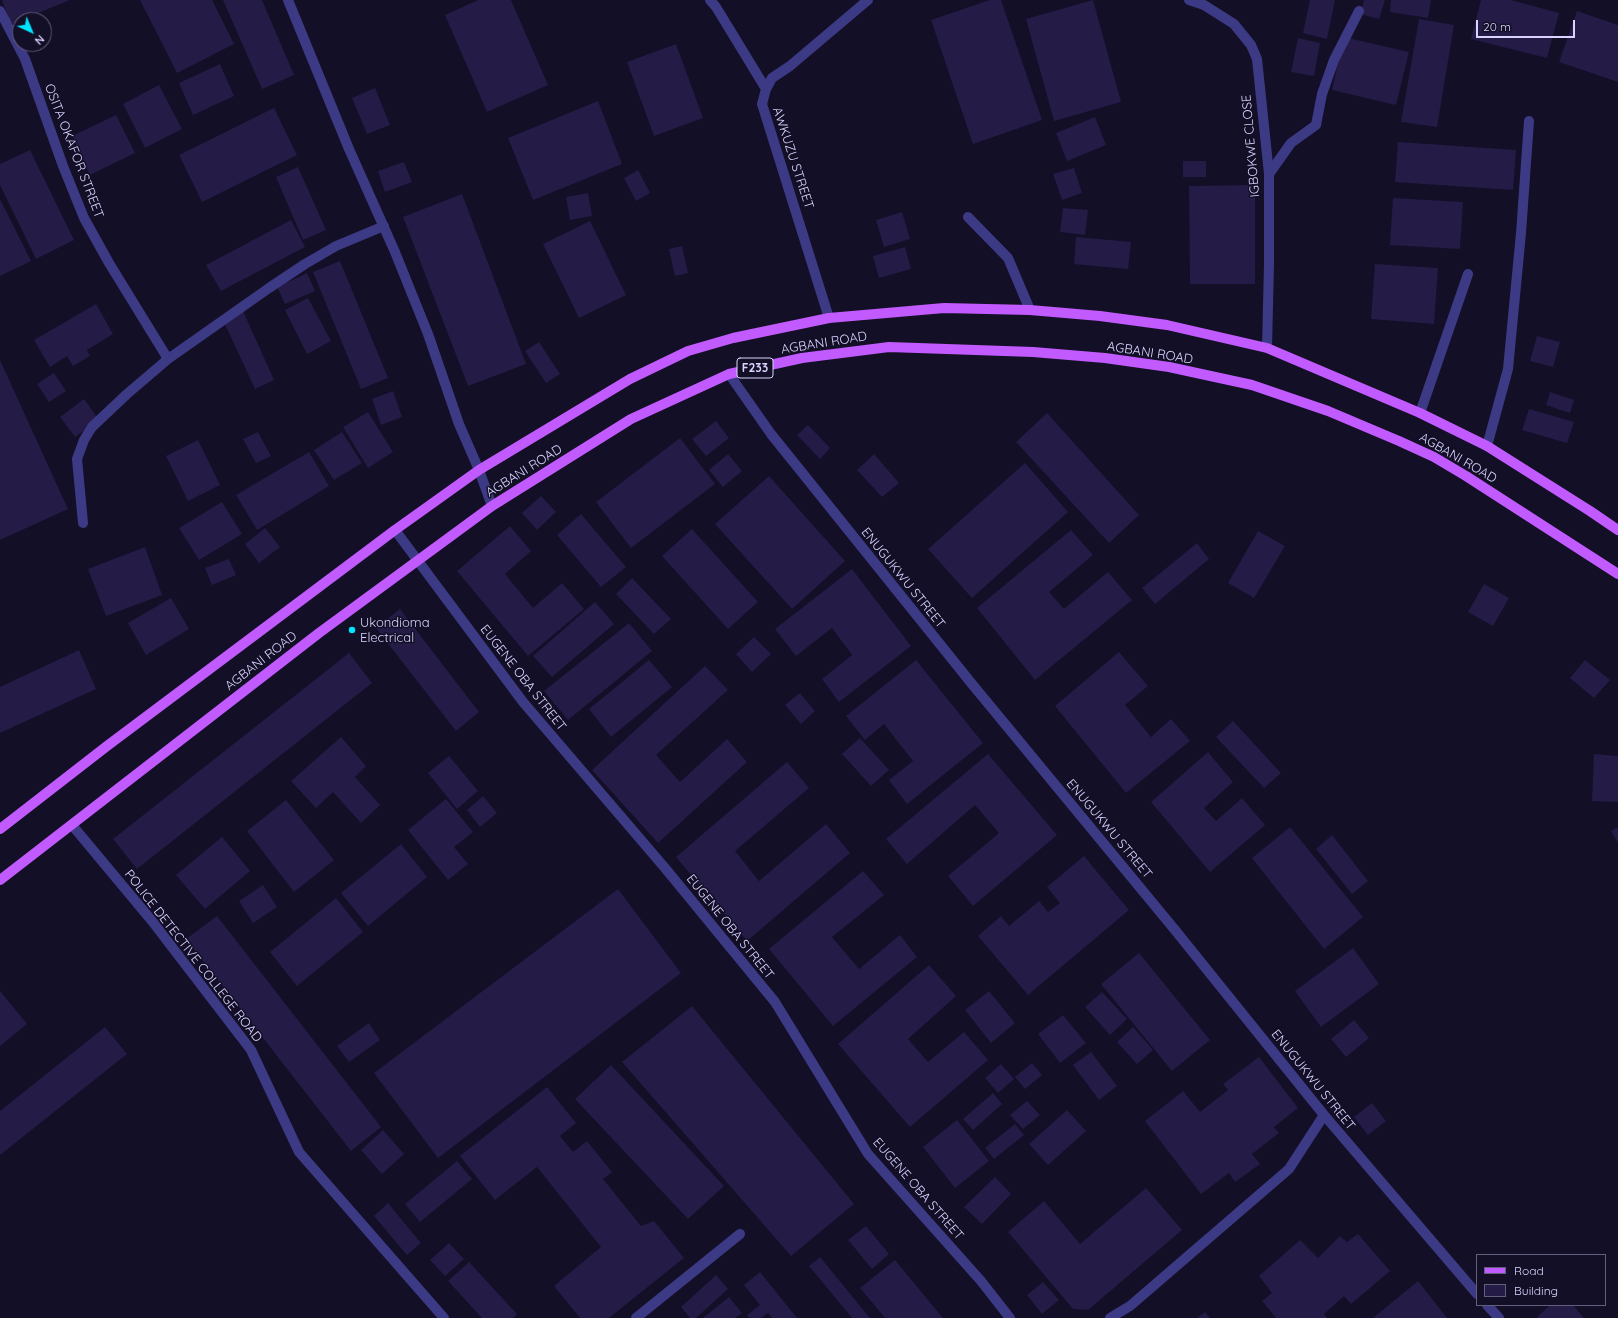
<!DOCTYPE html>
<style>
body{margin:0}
#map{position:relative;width:1618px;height:1318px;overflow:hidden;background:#130f26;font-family:Quicksand,sans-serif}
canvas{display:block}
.legend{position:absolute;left:1476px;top:1254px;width:130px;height:52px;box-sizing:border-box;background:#130f26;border:1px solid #625e7d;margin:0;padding:5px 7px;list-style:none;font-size:12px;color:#d9d4ff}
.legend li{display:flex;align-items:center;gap:8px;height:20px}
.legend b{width:20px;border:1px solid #625e7d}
.north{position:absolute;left:12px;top:12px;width:40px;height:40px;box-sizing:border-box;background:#130f26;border:1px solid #625e7d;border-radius:50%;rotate:136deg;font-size:11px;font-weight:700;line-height:16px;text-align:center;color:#d9d4ff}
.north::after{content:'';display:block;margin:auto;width:14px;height:18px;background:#00e5ff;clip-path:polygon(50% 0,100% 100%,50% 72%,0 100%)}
.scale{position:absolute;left:1476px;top:20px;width:99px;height:18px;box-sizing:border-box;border:2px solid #d9d4ff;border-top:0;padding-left:5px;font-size:12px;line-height:14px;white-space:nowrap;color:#d9d4ff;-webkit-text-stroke:3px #130f26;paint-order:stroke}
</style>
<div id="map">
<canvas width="1618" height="1318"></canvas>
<ul class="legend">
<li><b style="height:5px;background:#c25bff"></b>Road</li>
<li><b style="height:11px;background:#241b47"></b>Building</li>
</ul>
<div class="north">N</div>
<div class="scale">20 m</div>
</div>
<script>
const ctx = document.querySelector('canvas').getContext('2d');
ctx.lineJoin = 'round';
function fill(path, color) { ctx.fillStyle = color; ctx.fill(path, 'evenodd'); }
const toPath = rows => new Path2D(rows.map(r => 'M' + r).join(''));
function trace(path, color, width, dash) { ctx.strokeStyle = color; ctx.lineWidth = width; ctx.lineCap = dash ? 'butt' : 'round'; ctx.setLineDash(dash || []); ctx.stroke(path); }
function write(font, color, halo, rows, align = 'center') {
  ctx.font = font + ' Quicksand,sans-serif'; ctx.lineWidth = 3; ctx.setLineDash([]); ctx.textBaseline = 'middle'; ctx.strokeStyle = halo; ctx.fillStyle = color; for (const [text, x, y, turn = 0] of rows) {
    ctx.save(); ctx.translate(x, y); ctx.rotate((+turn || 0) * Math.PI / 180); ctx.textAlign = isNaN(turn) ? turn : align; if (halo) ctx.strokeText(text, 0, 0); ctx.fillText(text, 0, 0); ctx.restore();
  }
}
const building = toPath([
 [2,0,70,0,11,24],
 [140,0,212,0,234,44,177,73],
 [223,0,262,0,294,75,262,89],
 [478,0,511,0,548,85,487,112,445,15],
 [990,0,1001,0,1042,120,973,144,931,20],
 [1093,0,1121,102,1054,121,1026,19],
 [1310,0,1335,0,1327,39,1303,33],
 [1364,0,1385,0,1379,19,1360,14],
 [1391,0,1431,0,1428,18,1390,12],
 [1481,0,1511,0,1559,13,1547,58,1471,39],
 [1577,11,1618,25,1618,82,1559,62],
 [1419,19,1454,25,1437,127,1401,122],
 [1344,37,1409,52,1396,105,1332,90],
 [1298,38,1320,43,1314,76,1291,72],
 [676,44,703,118,654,136,627,62],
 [220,64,234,96,193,115,179,83],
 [159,85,182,129,145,148,123,104],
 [375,88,390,125,367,134,352,98],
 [598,101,622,164,533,200,508,138],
 [274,108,297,155,202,202,179,155],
 [116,115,135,153,90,175,72,136],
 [1095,117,1106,145,1067,161,1056,133],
 [1398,142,1516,150,1513,190,1395,182],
 [30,150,74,240,36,259,0,185,0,164],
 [1183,161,1206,161,1206,177,1183,177],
 [404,162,412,182,385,192,378,171],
 [298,167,326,230,303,240,276,177],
 [1074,168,1082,193,1062,200,1053,174],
 [638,170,650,193,636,201,624,178],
 [1255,185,1255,284,1190,284,1189,186],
 [588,193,592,216,570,220,566,197],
 [462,194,526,364,468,386,403,217],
 [1393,198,1463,202,1460,249,1390,245],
 [0,199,31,261,0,276],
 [1063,208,1088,210,1085,235,1060,232],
 [902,212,910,239,884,247,876,220],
 [291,220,305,247,221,291,206,265],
 [590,221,626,295,579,318,543,244],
 [1076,237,1131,242,1128,269,1074,264],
 [682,246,688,273,675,276,669,249],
 [905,247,911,269,879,278,873,256],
 [340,261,388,378,361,389,313,272],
 [1375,264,1438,268,1434,324,1371,319],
 [307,273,315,291,285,304,277,287],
 [308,298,331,341,307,354,285,310],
 [96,304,113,334,87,350,90,356,73,366,67,356,50,367,34,340],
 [243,311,274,380,255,389,223,320],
 [1537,336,1560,342,1553,367,1530,361],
 [539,342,560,374,546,383,525,351],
 [0,360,68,509,0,540],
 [54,373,66,391,49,402,37,384],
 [393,391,402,417,381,425,372,399],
 [1550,392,1574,400,1570,413,1546,405],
 [84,399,99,420,75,437,60,417],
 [1529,409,1574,422,1567,443,1522,430],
 [368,412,393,452,368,468,343,427],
 [1047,413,1139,515,1109,543,1016,442],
 [716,421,729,438,706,456,692,439],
 [808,425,830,448,820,459,797,435],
 [258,432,271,456,256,463,243,439],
 [342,432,362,463,334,480,314,450],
 [680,438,715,484,631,548,596,502],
 [198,440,220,485,188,501,166,456],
 [309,452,329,486,257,530,236,495],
 [728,454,742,471,723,487,709,470],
 [874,454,899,483,882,497,857,470],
 [1025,463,1068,512,972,598,928,549],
 [769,476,845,561,792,609,715,524],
 [541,496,556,512,537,530,522,513],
 [222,502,242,534,199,560,179,528],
 [581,514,626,567,601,587,557,535],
 [510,526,531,551,505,574,533,608,562,583,584,609,528,656,457,571],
 [265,528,280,547,259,563,245,544],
 [692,529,758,602,728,629,662,556],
 [1071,530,1093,555,1049,592,1064,609,1108,572,1132,600,1035,680,977,608],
 [1258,531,1285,546,1254,598,1228,583],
 [1197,543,1209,559,1155,604,1142,588],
 [145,547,162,595,106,616,88,569],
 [229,559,236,575,212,585,205,568],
 [852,569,911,646,839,702,822,679,852,655,832,628,796,656,775,629],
 [632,578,671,619,654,634,616,594],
 [1484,584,1509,598,1493,626,1468,612],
 [171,598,189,629,146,655,128,623],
 [595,602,614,624,552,677,533,656],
 [400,609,479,712,456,731,376,628],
 [629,623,652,651,568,720,544,691],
 [754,637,771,654,752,672,736,654],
 [79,650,96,689,0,733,0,687],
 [1119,652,1148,686,1125,705,1151,737,1171,719,1190,741,1126,793,1055,706],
 [349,653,372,683,137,869,113,839],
 [649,660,672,687,611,737,589,709],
 [916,660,983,743,907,804,889,780,913,761,884,724,865,740,846,716],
 [1585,660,1610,680,1594,698,1570,678],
 [705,666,728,690,656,755,680,782,727,739,747,762,658,843,592,770],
 [800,693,815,711,801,724,785,705],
 [1233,721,1281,773,1264,788,1216,737],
 [341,737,366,766,355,777,380,805,361,823,333,792,316,808,291,781],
 [860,738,889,770,871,786,842,754],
 [1208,752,1233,782,1204,808,1216,821,1242,798,1265,825,1210,872,1151,802],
 [988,754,1057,835,973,906,948,876,999,833,975,805,907,864,886,839],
 [1594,754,1618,756,1618,802,1592,801],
 [449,756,478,791,457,809,428,773],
 [787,762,809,788,735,851,759,881,826,824,850,853,747,941,676,857],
 [483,796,497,813,480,827,467,810],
 [446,799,473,832,454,847,468,864,448,880,408,830],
 [286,800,334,860,294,892,247,831],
 [1290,827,1363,917,1324,949,1252,858],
 [1618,827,1618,843,1611,831],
 [1332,835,1368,881,1352,894,1316,849],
 [222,837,250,871,205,909,176,875],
 [401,844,427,877,368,926,341,893],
 [1084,856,1129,910,1028,995,978,936,1001,916,1009,926,1039,901,1048,912,1060,903,1047,887],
 [863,871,884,895,832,937,859,969,900,935,917,957,833,1026,769,949],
 [263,885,277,907,253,923,239,901],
 [618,889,681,973,438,1158,374,1073],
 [336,898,363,932,297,986,270,952],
 [217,916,381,1127,351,1151,186,939],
 [1353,948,1379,984,1321,1027,1295,991],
 [1139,953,1210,1040,1172,1071,1101,984],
 [929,965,956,996,908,1039,928,1062,964,1032,988,1060,910,1127,838,1044],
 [0,991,27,1024,0,1046],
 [989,991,1015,1023,991,1043,965,1010],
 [1102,992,1127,1019,1110,1035,1085,1007],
 [692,1006,854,1204,791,1256,622,1062],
 [1063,1015,1086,1043,1060,1063,1038,1034],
 [1354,1020,1369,1038,1346,1057,1331,1039],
 [369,1023,380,1040,349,1062,337,1046],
 [105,1027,127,1054,0,1155,0,1111],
 [1133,1027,1153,1050,1137,1064,1117,1042],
 [1091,1052,1117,1086,1099,1100,1073,1065],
 [1259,1057,1298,1108,1274,1127,1279,1133,1252,1154,1260,1164,1235,1182,1229,1173,1201,1194,1145,1121,1183,1091,1200,1112,1228,1090,1223,1084],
 [1032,1063,1042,1075,1025,1089,1015,1077],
 [1001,1064,1014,1079,998,1093,985,1078],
 [611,1065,724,1186,688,1219,575,1099],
 [547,1087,576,1123,560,1136,573,1152,587,1141,612,1172,603,1179,641,1226,654,1221,684,1258,609,1318,580,1318,554,1286,601,1247,537,1167,495,1200,460,1156],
 [993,1093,1002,1104,973,1130,963,1119],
 [1027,1101,1040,1115,1023,1129,1010,1115],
 [1372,1103,1386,1121,1368,1135,1354,1117],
 [1067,1110,1086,1131,1048,1165,1029,1144],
 [957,1120,989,1161,955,1188,923,1147],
 [1015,1124,1024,1135,994,1159,985,1148],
 [383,1130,404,1154,382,1174,361,1150],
 [457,1161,472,1179,420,1222,405,1204],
 [995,1177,1011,1194,982,1224,964,1207],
 [1146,1188,1182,1230,1088,1310,1073,1309,1008,1232,1044,1201,1080,1244],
 [388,1203,421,1243,407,1255,374,1216],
 [866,1226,889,1254,872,1269,848,1240],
 [1358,1234,1390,1271,1351,1304,1344,1296,1324,1314,1327,1318,1276,1318,1262,1301,1272,1293,1259,1276,1300,1240,1318,1258,1340,1236,1347,1242],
 [449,1243,464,1259,445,1276,430,1260],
 [820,1257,870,1318,852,1318,809,1266],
 [895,1260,943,1318,885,1318,860,1288],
 [469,1262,517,1314,513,1318,482,1318,448,1281],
 [760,1272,797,1318,772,1318,768,1313,761,1318,749,1318,747,1315,760,1305,744,1285],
 [716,1275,728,1289,696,1318,690,1318,681,1307],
 [1418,1281,1447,1318,1373,1318],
 [1043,1282,1059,1300,1042,1314,1027,1295],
 [729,1297,742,1313,735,1318,703,1318],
 [1550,1305,1573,1305,1584,1318,1538,1318,1537,1317],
 [1205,1312,1210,1318,1197,1318]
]);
const service = toPath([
 [1269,174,1291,143,1316,125,1322,94,1334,60,1359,11],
 [968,217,1008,258,1030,310]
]);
const minor = toPath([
 [288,0,349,149,395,252,428,334,459,424,479,470,492,506],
 [710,0,716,7,766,89],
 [1189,0,1204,5,1234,24,1251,45,1257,59,1269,174,1269,264,1267,348],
 [0,11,25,59,63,166,84,218,109,263,168,359],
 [829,318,762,104,766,89,772,78,790,66,868,0],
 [729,374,771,434,972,684,1175,930,1324,1115,1477,1294],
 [1420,413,1468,274],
 [1487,446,1508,369,1521,233,1529,121],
 [83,523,77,459,84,440,92,427,127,394,168,359,269,288,305,264,336,246,384,226],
 [395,530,523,702,665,868,775,1002,868,1154,981,1281,1010,1318],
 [72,825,152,921,251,1050,299,1152,444,1318],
 [1487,1305,1499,1318],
 [636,1318,740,1234],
 [1110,1318,1130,1306,1289,1169,1324,1115]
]);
const primary = toPath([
 [0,829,107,746,395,530,479,470,630,379,688,351,733,338,829,318,944,308,1030,310,1100,316,1167,325,1267,348,1420,413,1487,446,1590,511,1618,530],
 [0,880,319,633,492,506,631,419,729,374,802,358,889,347,1033,352,1105,358,1169,367,1252,385,1328,411,1399,441,1434,457,1466,476,1618,574]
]);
const markers = [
 [352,630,4,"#00e5ff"]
];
const shields = [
 [755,368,36]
];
const shieldNames = [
 ["F233",755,368]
];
const streetNames = [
 ["IGBOKWE CLOSE",1251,146,-95],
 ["OSITA OKAFOR STREET",74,151,69],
 ["AWKUZU STREET",793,158,72],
 ["AGBANI ROAD",824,343,-9],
 ["AGBANI ROAD",1150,353,9],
 ["AGBANI ROAD",1458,458,30],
 ["AGBANI ROAD",524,471,-32],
 ["ENUGUKWU STREET",903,578,51],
 ["AGBANI ROAD",261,661,-38],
 ["EUGENE OBA STREET",523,678,52],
 ["ENUGUKWU STREET",1109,829,50],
 ["EUGENE OBA STREET",730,927,51],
 ["POLICE DETECTIVE COLLEGE ROAD",193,956,52],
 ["ENUGUKWU STREET",1313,1080,51],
 ["EUGENE OBA STREET",918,1189,49]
];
const poiNames = [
 ["Ukondioma",360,623],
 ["Electrical",360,638]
];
fill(building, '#241b47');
trace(service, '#3d3a85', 10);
trace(minor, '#3d3a85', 10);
trace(primary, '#c25bff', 10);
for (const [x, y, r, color] of markers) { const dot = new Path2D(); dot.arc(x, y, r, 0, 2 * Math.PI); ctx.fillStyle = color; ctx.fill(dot); trace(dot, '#130f26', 1.5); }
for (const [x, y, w] of shields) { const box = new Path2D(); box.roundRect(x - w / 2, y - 10, w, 20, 3); ctx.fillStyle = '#130f26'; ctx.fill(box); trace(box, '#d9d4ff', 1); }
write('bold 12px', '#d9d4ff', null, shieldNames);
write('13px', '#d9d4ff', '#130f26', streetNames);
write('13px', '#d9d4ff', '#130f26', poiNames, 'left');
</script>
